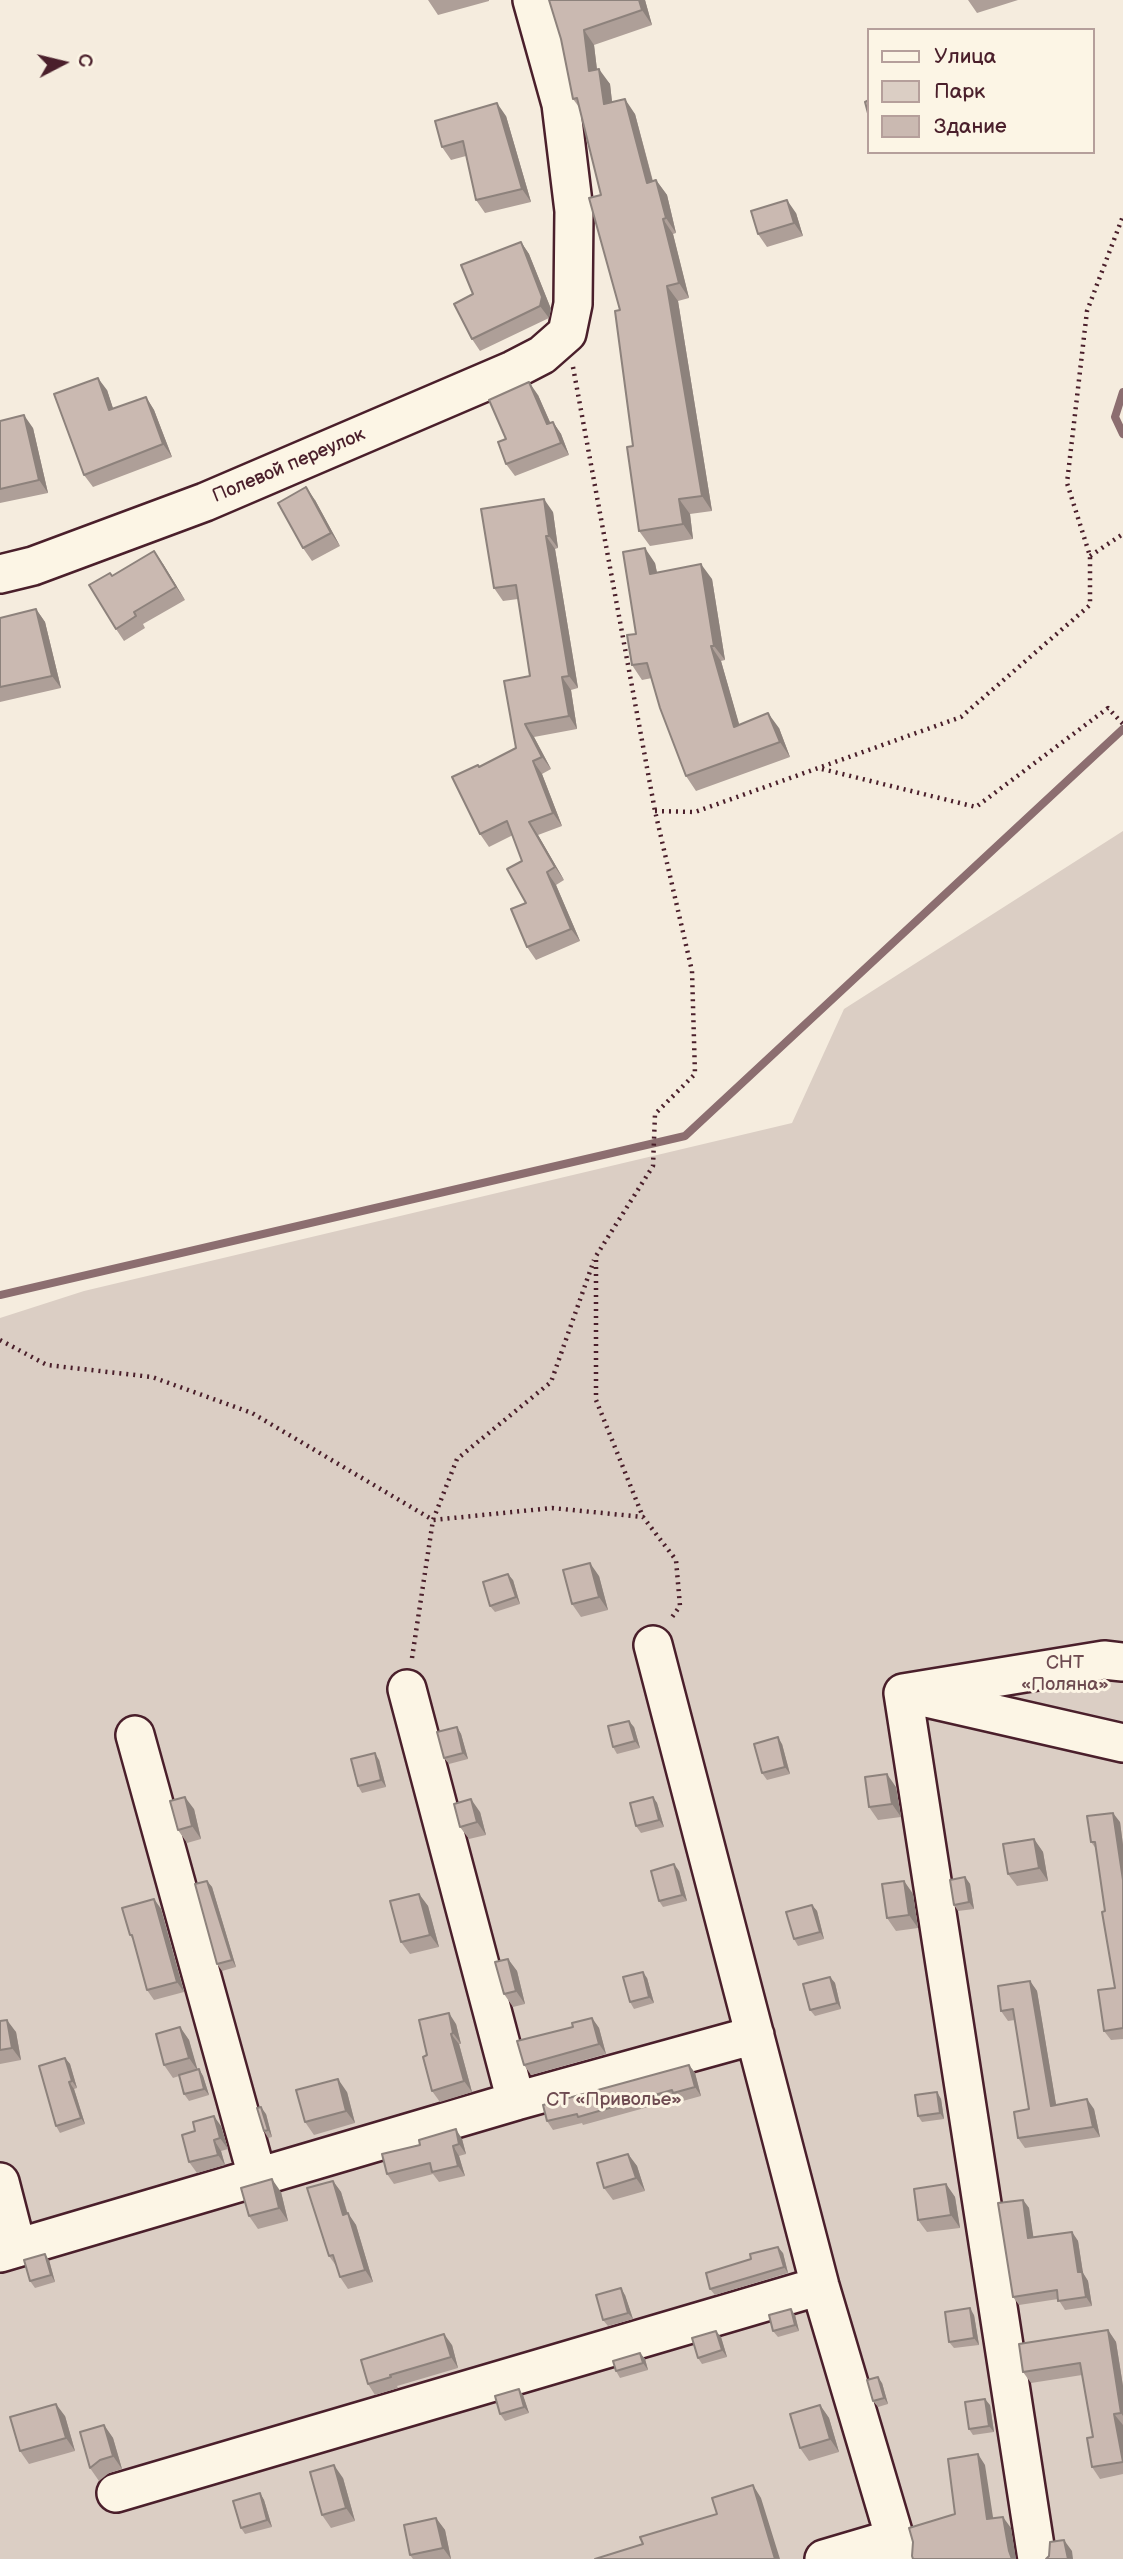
<!DOCTYPE html>
<meta charset="utf-8">
<style>
body{margin:0}
#map{position:relative;width:1123px;height:2559px;overflow:hidden;background:#f5ecde;font-family:"Balsamiq Sans",sans-serif}
canvas{display:block}
.legend{position:absolute;left:867px;top:28px;width:228px;height:126px;box-sizing:border-box;background:#fcf5e5;border:2px solid #b59f9b;margin:0;padding:9px 12px;list-style:none;font-size:21px;color:#4a1f2b}
.legend li{display:flex;align-items:center;gap:14px;height:35px}
.legend b{width:35px;border:2px solid #b59f9b}
.north{position:absolute;left:28px;top:28px;width:70px;height:70px;-webkit-text-stroke:5px #fcf5e5;paint-order:stroke;rotate:83deg;font-size:19px;font-weight:700;line-height:28px;text-align:center;color:#4a1f2b}
.north::after{content:'';display:block;margin:auto;width:24px;height:32px;background:#4a1f2b;clip-path:polygon(50% 0,100% 100%,50% 72%,0 100%)}
</style>
<div id="map">
<canvas width="1123" height="2559"></canvas>
<ul class="legend">
<li><b style="height:9px;background:#fcf5e5"></b>Улица</li>
<li><b style="height:19px;background:#dbcec4"></b>Парк</li>
<li><b style="height:19px;background:#cab9b1"></b>Здание</li>
</ul>
<div class="north">С</div>
</div>
<script>
const ctx = document.querySelector('canvas').getContext('2d');
ctx.lineJoin = 'round';
function fill(path, color) { ctx.fillStyle = color; ctx.fill(path, 'evenodd'); }
const toPath = rows => new Path2D(rows.map(r => 'M' + r).join(''));
function trace(path, color, width, dash) { ctx.strokeStyle = color; ctx.lineWidth = width; ctx.lineCap = dash ? 'butt' : 'round'; ctx.setLineDash(dash || []); ctx.stroke(path); }
function write(font, color, halo, rows, align = 'center') {
  ctx.font = font + ' "Balsamiq Sans",sans-serif'; ctx.lineWidth = 6; ctx.setLineDash([]); ctx.textBaseline = 'middle'; ctx.strokeStyle = halo; ctx.fillStyle = color; for (const [text, x, y, turn = 0] of rows) {
    ctx.save(); ctx.translate(x, y); ctx.rotate((+turn || 0) * Math.PI / 180); ctx.textAlign = isNaN(turn) ? turn : align; if (halo) ctx.strokeText(text, 0, 0); ctx.fillText(text, 0, 0); ctx.restore();
  }
}
const green = toPath([
 [1123,831,1123,2559,0,2559,0,1318,84,1291,792,1123,844,1009]
]);
const stream = toPath([
 [1123,392,1115,417,1123,434],
 [0,1295,685,1136,1123,729]
]);
const path = toPath([
 [573,367,655,811,692,971,695,1074,655,1114,653,1166,596,1256,596,1400,643,1517],
 [1090,556,1123,534],
 [822,769,976,807,1108,708,1123,724],
 [655,811,695,812,961,717,1090,605,1090,556,1067,483,1087,311,1123,216],
 [0,1340,47,1365,152,1377,252,1413,433,1520,552,1508,643,1517,676,1560,680,1606,670,1620],
 [412,1658,433,1520,457,1459,551,1382,594,1260]
]);
const minor = toPath([
 [0,574,33,566,205,502,513,370,542,355,567,333,573,304,574,211,561,104,532,0],
 [653,1645,820,2286,901,2559],
 [407,1689,516,2101,755,2035],
 [922,1697,1123,1743],
 [135,1735,257,2176],
 [0,2182,17,2248],
 [0,2253,516,2101],
 [116,2493,820,2286],
 [824,2559,895,2538],
 [1037,2559,903,1693,1104,1660,1123,1662]
]);
const wall = toPath([
 [428,0,489,0,489,1,438,15],
 [645,0,652,25,594,45,597,70,610,84,612,102,635,114,653,181,656,180,667,195,676,233,673,234,689,298,678,301,712,511,690,514,693,539,650,546,639,531,633,446,620,310,601,195,579,107,573,99,561,39],
 [968,0,1018,0,977,13],
 [506,116,531,202,485,213,476,200,466,156,451,160,442,147],
 [796,213,803,236,767,247,758,234],
 [521,242,529,254,551,309,549,318,480,351,472,339,473,294],
 [107,390,113,409,146,397,154,410,172,457,93,487,84,475],
 [538,395,550,422,553,422,561,434,569,455,515,476,506,464,506,439],
 [0,421,33,428,48,493,0,503],
 [315,500,340,546,312,561,303,548],
 [553,512,558,548,555,549,578,688,571,690,577,729,534,737,551,769,542,774,562,826,538,835,564,880,556,885,580,941,536,960,527,947,526,903,522,861,513,835,489,847,480,834,480,767,516,748,530,676,518,599,503,601,494,588],
 [655,563,657,572,712,579,725,660,721,661,739,725,779,728,790,757,696,791,686,776,652,678,642,680,632,665,636,634],
 [163,564,185,600,143,624,145,628,124,641,116,629],
 [36,609,45,622,61,688,0,702,0,618],
 [599,1576,608,1610,581,1617,572,1604],
 [513,1580,520,1604,495,1612,490,1606],
 [457,1727,461,1734,468,1759,449,1764,444,1758],
 [634,1727,640,1748,617,1754,613,1747],
 [782,1744,790,1774,767,1780,762,1773],
 [379,1760,386,1787,362,1793,358,1786],
 [896,1787,901,1817,878,1820,869,1807],
 [653,1797,657,1803,664,1827,641,1833,636,1826],
 [194,1809,201,1839,187,1843,178,1830],
 [480,1812,486,1835,469,1839,460,1827],
 [1120,1822,1123,1845,1123,2039,1111,2040,1104,2031,1115,1988,1097,1850,1091,1842],
 [1034,1839,1043,1852,1048,1881,1017,1886,1008,1874],
 [679,1871,687,1901,663,1907,659,1901],
 [965,1877,970,1884,974,1909,958,1911,954,1905],
 [207,1881,212,1887,236,1967,222,1971,217,1964],
 [904,1881,913,1894,918,1928,896,1931,887,1918],
 [419,1894,428,1906,439,1947,410,1954,401,1942],
 [154,1899,161,1909,184,1992,154,2000,147,1990,134,1941,130,1935],
 [812,1905,817,1911,824,1939,798,1946,794,1939],
 [508,1959,517,1971,525,2004,513,2007,504,1994],
 [830,1977,835,1983,841,2009,815,2016,810,2010],
 [647,1978,654,2003,634,2009,630,2002],
 [1030,1981,1037,1991,1056,2105,1094,2109,1100,2137,1025,2148,1018,2138,1029,2109,1015,2020,1008,2021,1001,2011],
 [592,2018,599,2028,606,2054,531,2075,524,2065,573,2027],
 [0,2021,16,2032,21,2060,0,2064],
 [456,2024,461,2044,459,2044,472,2092,440,2102,432,2091,427,2055],
 [180,2027,189,2040,197,2070,199,2069,203,2076,209,2095,189,2101,184,2094,179,2076,173,2078,164,2065],
 [65,2058,70,2064,77,2088,74,2089,85,2124,60,2133,56,2126],
 [689,2065,695,2073,701,2096,679,2102,677,2099,583,2125,582,2123,553,2130,547,2121],
 [347,2092,355,2123,314,2135,305,2122],
 [937,2092,941,2099,944,2119,922,2122,918,2116],
 [266,2114,272,2137,268,2138,264,2131],
 [221,2126,228,2149,221,2151,225,2165,197,2173,189,2162],
 [462,2139,466,2154,459,2156,465,2176,439,2182,433,2174,394,2184,387,2174],
 [628,2154,637,2166,645,2191,613,2200,604,2188],
 [333,2181,341,2192,348,2214,356,2225,373,2282,348,2289,340,2277,337,2267,329,2256],
 [946,2184,955,2197,960,2228,927,2232,918,2220],
 [281,2192,288,2221,258,2229,249,2216],
 [1023,2200,1029,2208,1033,2237,1072,2232,1078,2241,1083,2273,1088,2281,1092,2306,1065,2310,1058,2299,1019,2305,1013,2297],
 [783,2253,788,2273,715,2295,710,2289,751,2259],
 [49,2260,55,2282,35,2288,30,2281],
 [625,2295,633,2319,608,2326,603,2320],
 [795,2315,799,2331,778,2337,773,2331],
 [974,2315,979,2345,954,2348,949,2342],
 [1108,2330,1116,2342,1123,2386,1123,2474,1100,2479,1092,2467,1093,2437,1082,2375,1031,2383,1023,2372],
 [721,2337,727,2357,702,2364,698,2358],
 [452,2345,458,2368,397,2386,398,2388,375,2395,368,2384],
 [640,2353,645,2359,648,2370,620,2378,616,2371],
 [882,2383,888,2404,878,2407,873,2401],
 [523,2395,529,2413,505,2421,500,2414],
 [820,2405,829,2418,839,2452,809,2461,800,2448],
 [990,2405,994,2432,973,2435,969,2429],
 [65,2416,75,2451,29,2464,20,2451],
 [104,2425,113,2438,122,2469,109,2473,99,2481,90,2468],
 [343,2478,355,2521,331,2528,322,2515],
 [260,2493,264,2500,272,2527,245,2534,241,2528],
 [436,2518,445,2530,451,2559,413,2559,410,2555]
]);
const shadedWall = toPath([
 [639,0,645,0,652,25,642,10],
 [584,30,594,45,599,86,589,71],
 [599,69,610,84,614,119,604,104],
 [625,99,635,114,657,198,647,183],
 [497,103,506,116,531,202,522,189],
 [656,180,667,195,676,233,666,218],
 [787,200,796,213,803,236,794,223],
 [663,219,673,234,689,298,679,283],
 [521,242,529,254,551,309,549,318,540,306],
 [667,286,678,301,712,511,702,496],
 [98,378,107,390,118,423,109,410],
 [529,382,538,395,556,436,547,424],
 [146,397,154,410,172,457,163,444],
 [24,415,33,428,48,493,39,480],
 [553,422,561,434,569,455,561,443],
 [306,487,315,500,340,546,331,533],
 [544,499,553,512,558,548,549,536],
 [679,499,690,514,693,539,683,524],
 [546,536,555,549,578,688,569,676],
 [645,548,655,563,660,589,650,574],
 [154,551,163,564,185,600,176,587],
 [701,564,712,579,725,660,714,646],
 [36,609,45,622,61,688,52,676],
 [711,646,721,661,744,741,734,727],
 [562,677,571,690,577,729,569,716],
 [768,713,779,728,790,757,780,742],
 [525,724,534,737,551,769,542,757],
 [533,761,542,774,562,826,553,813],
 [529,822,538,835,564,880,555,867],
 [547,872,556,885,580,941,571,929],
 [590,1563,599,1576,608,1610,599,1597],
 [508,1574,513,1580,520,1604,516,1597],
 [629,1721,634,1727,640,1748,635,1741],
 [457,1727,461,1734,468,1759,463,1753],
 [778,1737,782,1744,790,1774,785,1767],
 [375,1753,379,1760,386,1787,381,1780],
 [887,1774,896,1787,901,1817,892,1804],
 [185,1797,194,1809,201,1839,192,1826],
 [653,1797,657,1803,664,1827,659,1820],
 [471,1799,480,1812,486,1835,477,1822],
 [1113,1813,1120,1822,1123,1845,1123,1880],
 [1034,1839,1043,1852,1048,1881,1039,1868],
 [674,1864,679,1871,687,1901,682,1895],
 [965,1877,970,1884,974,1909,969,1902],
 [207,1881,212,1887,236,1967,232,1960],
 [904,1881,913,1894,918,1928,909,1915],
 [419,1894,428,1906,439,1947,430,1935],
 [154,1899,161,1909,184,1992,177,1982],
 [812,1905,817,1911,824,1939,820,1932],
 [508,1959,517,1971,525,2004,516,1991],
 [643,1972,647,1978,654,2003,649,1997],
 [830,1977,835,1983,841,2009,837,2003],
 [1030,1981,1037,1991,1058,2116,1051,2106],
 [449,2013,456,2024,461,2044,453,2033],
 [592,2018,599,2028,606,2054,599,2044],
 [7,2020,16,2032,21,2060,12,2048],
 [180,2027,189,2040,198,2071,189,2058],
 [451,2034,459,2044,472,2092,464,2081],
 [65,2058,70,2064,77,2088,72,2081],
 [689,2065,695,2073,701,2096,695,2087],
 [199,2069,203,2076,209,2095,204,2089],
 [338,2079,347,2092,355,2123,346,2111],
 [69,2082,74,2089,85,2124,81,2118],
 [937,2092,941,2099,944,2119,940,2113],
 [1087,2099,1094,2109,1100,2137,1093,2127],
 [261,2107,266,2114,272,2137,268,2130],
 [214,2116,221,2126,228,2149,220,2138],
 [456,2129,462,2139,466,2154,459,2144],
 [214,2140,221,2151,225,2165,218,2155],
 [453,2146,459,2156,465,2176,458,2166],
 [628,2154,637,2166,645,2191,636,2178],
 [272,2179,281,2192,288,2221,279,2208],
 [333,2181,341,2192,351,2226,343,2215],
 [946,2184,955,2197,960,2228,951,2215],
 [1023,2200,1029,2208,1035,2247,1028,2238],
 [348,2213,356,2225,373,2282,365,2270],
 [1072,2232,1078,2241,1083,2273,1088,2281,1092,2306,1086,2297,1078,2272],
 [778,2247,783,2253,788,2273,784,2267],
 [45,2254,49,2260,55,2282,51,2275],
 [621,2288,625,2295,633,2319,628,2313],
 [970,2308,974,2315,979,2345,974,2338],
 [791,2309,795,2315,799,2331,795,2325],
 [1108,2330,1116,2342,1123,2386,1123,2416,1121,2413],
 [716,2331,721,2337,727,2357,722,2350],
 [444,2334,452,2345,458,2368,451,2357],
 [640,2353,645,2359,648,2370,643,2363],
 [878,2377,882,2383,888,2404,884,2398],
 [519,2389,523,2395,529,2413,524,2407],
 [985,2399,990,2405,994,2432,989,2426],
 [56,2404,65,2416,75,2451,66,2438],
 [820,2405,829,2418,839,2452,830,2439],
 [1114,2414,1123,2425,1123,2460],
 [104,2425,113,2438,122,2469,113,2456],
 [978,2454,985,2465,995,2530,987,2519],
 [334,2465,343,2478,355,2521,346,2508],
 [753,2485,761,2498,780,2559,775,2559],
 [260,2493,264,2500,272,2527,267,2520],
 [1003,2517,1011,2528,1016,2559,1012,2559,1009,2551],
 [436,2518,445,2530,451,2559,443,2548],
 [1064,2540,1072,2551,1073,2559,1068,2559]
]);
const building = toPath([
 [549,0,639,0,642,10,584,30,589,71,599,69,604,104,625,99,647,183,656,180,666,218,663,219,679,283,667,286,702,496,679,499,683,524,639,531,627,447,633,446,615,311,620,310,589,198,601,195,577,98,573,99,561,39,549,0],
 [869,100,869,117,865,102,869,100],
 [497,103,522,189,476,200,463,141,442,147,435,121,497,103],
 [787,200,794,223,758,234,751,211,787,200],
 [521,242,542,297,540,306,472,339,454,304,473,294,461,265,521,242],
 [98,378,109,410,146,397,163,444,84,475,54,394,98,378],
 [529,382,547,424,553,422,561,443,506,464,498,442,506,439,489,400,529,382],
 [24,415,39,480,0,489,0,421,24,415],
 [306,487,331,533,303,548,278,503,306,487],
 [544,499,549,536,546,536,569,676,562,677,569,716,525,724,542,757,533,761,553,813,529,822,555,867,547,872,571,929,527,947,511,909,526,903,507,869,522,861,507,821,480,834,452,777,478,765,479,767,516,748,504,681,530,676,516,585,494,588,481,509,544,499],
 [645,548,650,574,701,564,714,646,711,646,734,727,768,713,780,742,686,776,660,708,647,663,632,665,627,635,636,634,623,552,645,548],
 [154,551,176,587,134,612,136,616,116,629,89,585,110,573,112,576,154,551],
 [36,609,52,676,0,687,0,618,36,609],
 [590,1563,599,1597,572,1604,563,1570,590,1563],
 [508,1574,516,1597,490,1606,483,1582,508,1574],
 [629,1721,635,1741,613,1747,608,1726,629,1721],
 [457,1727,463,1753,444,1758,437,1732,457,1727],
 [778,1737,785,1767,762,1773,754,1744,778,1737],
 [375,1753,381,1780,358,1786,351,1759,375,1753],
 [887,1774,892,1804,869,1807,865,1777,887,1774],
 [185,1797,192,1826,178,1830,170,1801,185,1797],
 [653,1797,659,1820,636,1826,630,1803,653,1797],
 [471,1799,477,1822,460,1827,454,1804,471,1799],
 [1113,1813,1123,1880,1123,2028,1104,2031,1098,1990,1115,1988,1102,1912,1105,1911,1095,1842,1091,1842,1087,1816,1113,1813],
 [1034,1839,1039,1868,1008,1874,1003,1844,1034,1839],
 [674,1864,682,1895,659,1901,651,1871,674,1864],
 [965,1877,969,1902,954,1905,950,1880,965,1877],
 [207,1881,232,1960,217,1964,195,1884,207,1881],
 [904,1881,909,1915,887,1918,882,1884,904,1881],
 [419,1894,430,1935,401,1942,390,1901,419,1894],
 [154,1899,177,1982,147,1990,132,1935,130,1935,122,1908,154,1899],
 [812,1905,820,1932,794,1939,786,1912,812,1905],
 [508,1959,516,1991,504,1994,495,1962,508,1959],
 [643,1972,649,1997,630,2002,623,1977,643,1972],
 [830,1977,837,2003,810,2010,803,1984,830,1977],
 [1030,1981,1051,2106,1087,2099,1093,2127,1018,2138,1014,2112,1029,2109,1013,2009,1001,2011,998,1986,1030,1981],
 [449,2013,453,2033,451,2034,464,2081,432,2091,423,2057,427,2055,419,2020,449,2013],
 [592,2018,599,2044,524,2065,517,2041,573,2027,572,2023,592,2018],
 [7,2020,12,2048,0,2050,0,2021,7,2020],
 [180,2027,189,2058,164,2065,156,2034,180,2027],
 [65,2058,72,2081,69,2082,81,2118,56,2126,39,2066,65,2058],
 [689,2065,695,2087,673,2093,672,2090,578,2117,577,2114,547,2121,543,2105,689,2065],
 [199,2069,204,2089,184,2094,179,2075,199,2069],
 [338,2079,346,2111,305,2122,296,2090,338,2079],
 [937,2092,940,2113,918,2116,915,2095,937,2092],
 [261,2107,268,2130,264,2131,257,2108,261,2107],
 [214,2116,220,2138,214,2140,218,2155,189,2162,182,2135,195,2131,193,2122,214,2116],
 [456,2129,459,2144,453,2146,458,2166,432,2172,430,2163,387,2174,382,2154,420,2145,419,2140,456,2129],
 [628,2154,636,2178,604,2188,597,2163,628,2154],
 [272,2179,279,2208,249,2216,241,2188,272,2179],
 [333,2181,343,2215,348,2213,365,2270,340,2277,333,2255,329,2256,307,2188,333,2181],
 [946,2184,951,2215,918,2220,914,2189,946,2184],
 [1023,2200,1028,2238,1072,2232,1078,2272,1082,2272,1086,2297,1058,2301,1057,2290,1013,2297,998,2203,1023,2200],
 [778,2247,784,2267,710,2289,706,2273,751,2259,750,2254,778,2247],
 [45,2254,51,2275,30,2281,24,2260,45,2254],
 [621,2288,628,2313,603,2320,596,2295,621,2288],
 [970,2308,974,2338,949,2342,945,2312,970,2308],
 [791,2309,795,2325,773,2331,769,2315,791,2309],
 [1108,2330,1121,2413,1114,2414,1123,2462,1092,2467,1087,2438,1093,2437,1080,2363,1023,2372,1019,2344,1108,2330],
 [716,2331,722,2350,698,2358,692,2338,716,2331],
 [444,2334,451,2357,390,2375,391,2377,368,2384,361,2360,444,2334],
 [640,2353,643,2363,616,2371,613,2361,640,2353],
 [878,2377,884,2398,873,2401,867,2380,878,2377],
 [519,2389,524,2407,500,2414,495,2396,519,2389],
 [985,2399,989,2426,969,2429,965,2402,985,2399],
 [56,2404,66,2438,20,2451,10,2417,56,2404],
 [820,2405,830,2439,800,2448,790,2414,820,2405],
 [104,2425,113,2456,100,2460,90,2468,80,2432,104,2425],
 [978,2454,987,2519,1003,2517,1009,2551,1012,2559,913,2559,912,2556,913,2542,909,2528,955,2514,948,2459,978,2454],
 [334,2465,346,2508,322,2515,310,2472,334,2465],
 [753,2485,775,2559,595,2559,643,2544,640,2537,717,2514,712,2498,753,2485],
 [260,2493,267,2520,241,2528,233,2501,260,2493],
 [436,2518,443,2548,410,2555,404,2525,436,2518],
 [1064,2540,1068,2559,1046,2559,1049,2556,1050,2542,1064,2540]
]);
const streetNames = [
 ["Полевой переулок",289,466,-23]
];
const parkNames = [
 ["СНТ",1065,1663],
 ["«Поляна»",1065,1685],
 ["СТ «Приволье»",614,2100]
];
fill(green, '#dbcec4');
trace(stream, '#8c6e70', 8);
trace(minor, '#4a1f2b', 42);
trace(path, '#4a1f2b', 4.5, [2, 5]);
trace(minor, '#fcf5e5', 37);
fill(wall, '#ae9f98');
fill(shadedWall, '#8d827c');
fill(building, '#cab9b1');
trace(building, '#8d827c', 2);
write('19px', '#4a1f2b', '#fcf5e5', streetNames);
write('19px', '#6e4b51', '#fcf5e5', parkNames);
</script>
